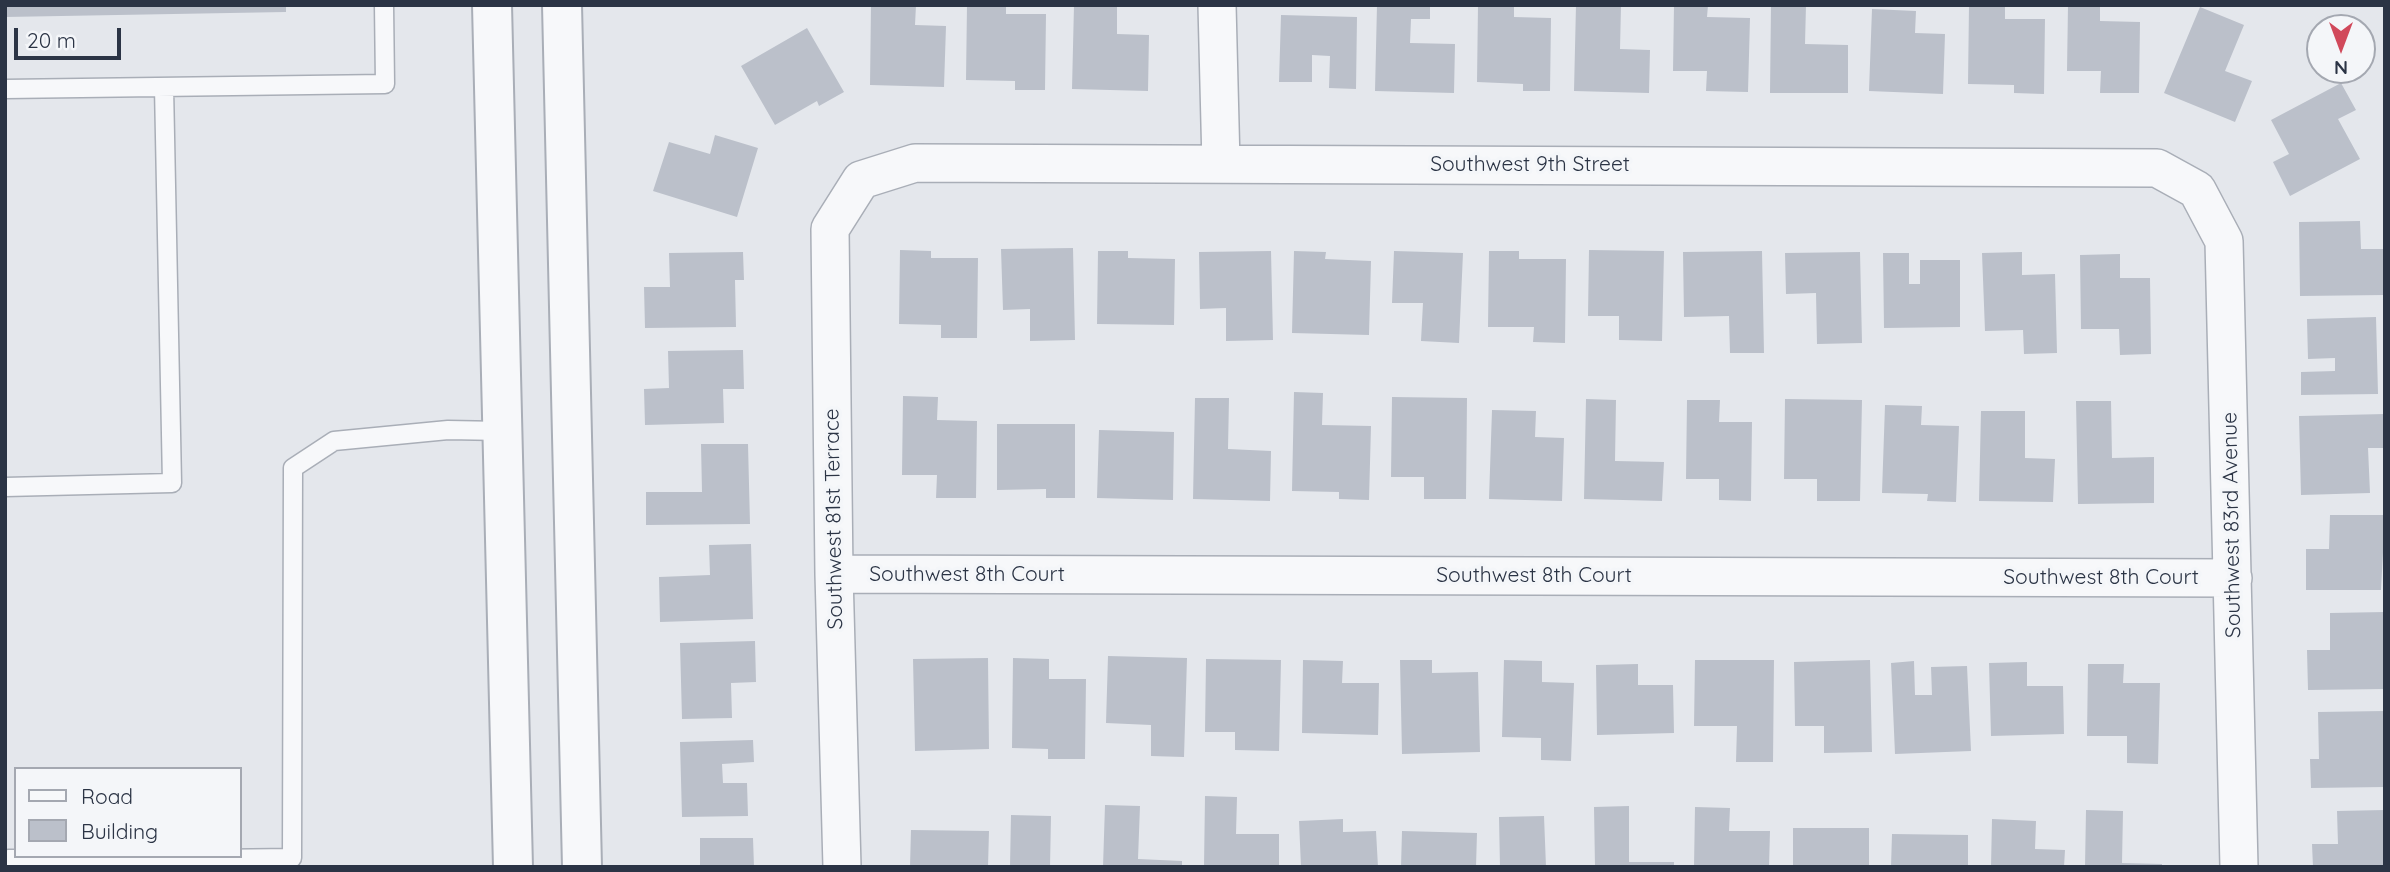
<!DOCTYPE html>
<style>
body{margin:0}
#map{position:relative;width:2390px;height:872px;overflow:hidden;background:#e4e7ec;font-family:Quicksand,sans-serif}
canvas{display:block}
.frame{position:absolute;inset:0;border:7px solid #2b3445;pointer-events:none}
.legend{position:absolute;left:14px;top:767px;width:228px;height:91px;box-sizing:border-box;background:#f4f6f9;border:2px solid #a4a8b1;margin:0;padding:9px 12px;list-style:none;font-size:21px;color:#2b3445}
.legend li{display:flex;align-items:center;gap:14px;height:35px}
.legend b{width:35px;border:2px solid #a4a8b1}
.north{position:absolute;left:2306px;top:14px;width:70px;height:70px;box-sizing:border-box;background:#f4f6f9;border:2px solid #a4a8b1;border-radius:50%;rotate:180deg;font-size:19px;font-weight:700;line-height:28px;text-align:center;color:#2b3445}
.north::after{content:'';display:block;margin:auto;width:24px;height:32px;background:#d1495b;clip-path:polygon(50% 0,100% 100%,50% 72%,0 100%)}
.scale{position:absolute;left:14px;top:28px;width:107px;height:32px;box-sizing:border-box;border:4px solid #2b3445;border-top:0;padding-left:9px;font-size:21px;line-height:24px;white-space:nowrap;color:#2b3445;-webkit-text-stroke:5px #f4f6f9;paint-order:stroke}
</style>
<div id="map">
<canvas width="2390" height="872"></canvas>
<div class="frame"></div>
<ul class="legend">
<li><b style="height:9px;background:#f7f8fa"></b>Road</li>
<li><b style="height:19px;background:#bbc0ca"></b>Building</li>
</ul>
<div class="north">N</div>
<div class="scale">20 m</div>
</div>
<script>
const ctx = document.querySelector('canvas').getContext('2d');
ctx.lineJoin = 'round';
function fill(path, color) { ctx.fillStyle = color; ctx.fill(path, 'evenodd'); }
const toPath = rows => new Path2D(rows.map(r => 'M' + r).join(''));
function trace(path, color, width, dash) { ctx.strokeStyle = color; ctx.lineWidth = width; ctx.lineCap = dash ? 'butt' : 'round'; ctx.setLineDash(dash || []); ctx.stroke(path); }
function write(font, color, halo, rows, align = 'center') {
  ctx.font = font + ' Quicksand,sans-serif'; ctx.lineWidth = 7; ctx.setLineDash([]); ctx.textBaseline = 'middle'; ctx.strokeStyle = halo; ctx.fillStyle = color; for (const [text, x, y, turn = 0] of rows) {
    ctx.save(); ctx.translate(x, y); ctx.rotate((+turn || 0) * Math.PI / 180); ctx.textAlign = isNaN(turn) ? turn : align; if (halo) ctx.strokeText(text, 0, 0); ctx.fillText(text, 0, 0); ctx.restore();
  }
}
const building = toPath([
 [5,5,286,5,286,12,5,17],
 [871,5,916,5,915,25,946,26,944,87,870,85],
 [967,5,1006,5,1006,14,1046,14,1045,90,1015,90,1015,81,966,80],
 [1074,5,1117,5,1117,34,1149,35,1148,91,1072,89],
 [1377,5,1430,5,1430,19,1411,19,1410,43,1455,44,1454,93,1375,91],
 [1478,5,1514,5,1514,17,1551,18,1550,91,1523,91,1523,84,1477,82],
 [1576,5,1621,5,1620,49,1650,50,1649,93,1574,91],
 [1674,5,1708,5,1707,17,1750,18,1748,92,1706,91,1707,71,1673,71],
 [1771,5,1806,5,1805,44,1848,45,1848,93,1770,93],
 [1969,5,2005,5,2005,19,2045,19,2044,94,2014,93,2014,85,1968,84],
 [2068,5,2100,5,2100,21,2140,22,2139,93,2100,93,2101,71,2067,71],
 [2200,7,2244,25,2225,71,2252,81,2235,122,2164,93],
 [1872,9,1916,11,1915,33,1945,34,1943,94,1869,91],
 [1281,15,1357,17,1356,89,1329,88,1330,56,1312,55,1312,82,1279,82],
 [807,28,844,92,819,106,817,101,775,125,741,66],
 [2341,83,2356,110,2338,119,2360,159,2290,196,2273,162,2289,154,2271,120],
 [715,135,758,148,737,217,653,191,669,142,710,154],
 [2360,221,2361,249,2385,249,2385,295,2300,296,2299,222],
 [1073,248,1075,340,1030,341,1030,309,1003,310,1001,249],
 [900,250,931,251,931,258,978,258,977,338,941,338,941,325,899,324],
 [1589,250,1664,251,1662,341,1619,340,1619,316,1588,316],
 [1098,251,1128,251,1128,258,1175,259,1174,325,1097,324],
 [1271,251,1273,340,1226,341,1226,308,1200,309,1199,252],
 [1294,251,1326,252,1325,259,1371,261,1369,335,1292,333],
 [1394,251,1463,253,1459,343,1421,341,1423,303,1392,303],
 [1489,251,1519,251,1519,259,1566,259,1565,343,1533,342,1534,327,1488,327],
 [1762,251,1764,353,1730,353,1729,316,1684,317,1683,252],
 [743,252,744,280,735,280,736,327,645,328,644,287,670,287,669,253],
 [1860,252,1862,343,1817,344,1816,293,1786,294,1785,253],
 [2022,252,2022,275,2055,274,2057,353,2024,354,2023,330,1985,331,1982,253],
 [1883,253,1909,253,1909,284,1920,284,1920,260,1960,260,1960,327,1884,328],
 [2120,254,2120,278,2150,278,2151,354,2120,355,2119,329,2081,329,2080,255],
 [2376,317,2378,394,2301,395,2301,372,2335,371,2335,358,2308,359,2307,319],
 [743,350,744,389,723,389,724,423,645,425,644,389,669,388,668,351],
 [1294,392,1323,393,1322,425,1371,426,1369,500,1339,499,1339,492,1292,491],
 [903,396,938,397,937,420,977,421,976,498,936,498,937,475,902,475],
 [1392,397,1467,398,1466,499,1424,499,1424,477,1391,477],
 [1195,398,1229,398,1228,449,1271,451,1270,501,1193,499],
 [1586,399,1616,400,1615,461,1664,462,1662,501,1584,499],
 [1785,399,1862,400,1860,501,1817,501,1817,479,1784,479],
 [1687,400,1720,400,1719,422,1752,422,1751,501,1719,500,1719,479,1686,479],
 [2076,401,2111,401,2112,458,2154,457,2154,503,2078,504],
 [1885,405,1922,406,1921,425,1959,426,1956,502,1927,501,1928,494,1882,493],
 [1492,410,1536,411,1535,437,1564,438,1562,501,1489,499],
 [1981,411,2025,411,2025,458,2055,459,2053,502,1979,501],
 [2385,414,2385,448,2368,448,2370,493,2301,495,2299,416],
 [997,424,1075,424,1075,498,1046,498,1046,489,997,490],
 [1099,430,1174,432,1173,500,1097,498],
 [701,444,748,444,750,524,646,525,646,492,702,492],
 [2330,515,2385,515,2381,590,2306,590,2306,549,2329,549],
 [751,544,753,619,660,622,659,577,710,575,709,545],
 [2385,612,2385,689,2308,690,2307,650,2330,650,2330,613],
 [755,641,756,682,731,683,732,718,682,719,680,643],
 [1108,656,1187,658,1184,757,1151,756,1151,725,1106,723],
 [988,658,989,749,915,751,913,659],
 [1013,658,1049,659,1049,679,1086,679,1085,759,1048,759,1048,749,1012,748],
 [1206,659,1281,660,1279,751,1235,750,1235,732,1205,732],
 [1303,660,1343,661,1342,683,1379,683,1378,735,1302,733],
 [1400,660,1432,660,1432,673,1478,672,1480,752,1402,754],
 [1504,660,1542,661,1542,682,1574,683,1571,761,1541,760,1541,738,1502,737],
 [1695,660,1774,660,1773,762,1736,762,1737,726,1694,726],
 [1870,660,1872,752,1824,753,1824,726,1795,726,1794,662],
 [1914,661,1915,695,1932,695,1931,667,1967,666,1971,751,1895,754,1891,663],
 [2027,662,2027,686,2063,686,2064,734,1991,736,1989,663],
 [1638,664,1638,685,1673,685,1674,733,1597,735,1596,665],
 [2088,664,2124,664,2123,683,2160,683,2158,764,2127,763,2127,736,2087,736],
 [2385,711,2385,787,2311,788,2310,759,2319,759,2318,712],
 [753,740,754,762,722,764,723,783,747,783,748,816,682,817,680,742],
 [1205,796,1237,797,1236,834,1279,834,1279,867,1204,867],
 [1105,805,1140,806,1138,859,1182,861,1182,867,1103,867],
 [1629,806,1629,862,1674,862,1674,867,1595,867,1594,807],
 [1695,807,1730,808,1729,831,1770,831,1769,867,1694,867],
 [2086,810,2123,811,2122,863,2162,864,2162,867,2085,867],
 [2385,810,2385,867,2313,867,2312,844,2338,844,2337,811],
 [1011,815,1051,816,1050,867,1010,867],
 [1544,816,1546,867,1500,867,1499,817],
 [1343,819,1343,832,1376,831,1378,867,1301,867,1299,821],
 [1992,819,2036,821,2035,849,2065,850,2064,867,1991,867],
 [1793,828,1869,828,1869,867,1793,867],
 [911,830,989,831,988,867,910,867],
 [1402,831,1477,833,1476,867,1401,867],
 [1892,834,1968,835,1968,867,1891,867],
 [700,838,753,838,754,867,700,867]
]);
const service = toPath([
 [5,89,385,84,384,5],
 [5,487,172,483,164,87],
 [8,859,211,859,212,867],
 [211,859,292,858,293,468,334,441,448,430,502,431]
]);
const minor = toPath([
 [1217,5,1221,164],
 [834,574,2233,578],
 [842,867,834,574,830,229,861,180,915,163,2157,168,2197,190,2224,241,2239,867]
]);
const tertiary = toPath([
 [492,5,513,867],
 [562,5,582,867]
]);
const streetNames = [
 ["Southwest 9th Street",1530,165],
 ["Southwest 81st Terrace",834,519,-91],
 ["Southwest 83rd Avenue",2232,525,-91],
 ["Southwest 8th Court",967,575],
 ["Southwest 8th Court",1534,576],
 ["Southwest 8th Court",2101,578]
];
fill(building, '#bbc0ca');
trace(service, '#a9aeb7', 21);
trace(minor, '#a9aeb7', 40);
trace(tertiary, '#a9aeb7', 42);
trace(service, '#f7f8fa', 18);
trace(minor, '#f7f8fa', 37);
trace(tertiary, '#f7f8fa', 38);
write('21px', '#2b3445', '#f4f6f9', streetNames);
</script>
